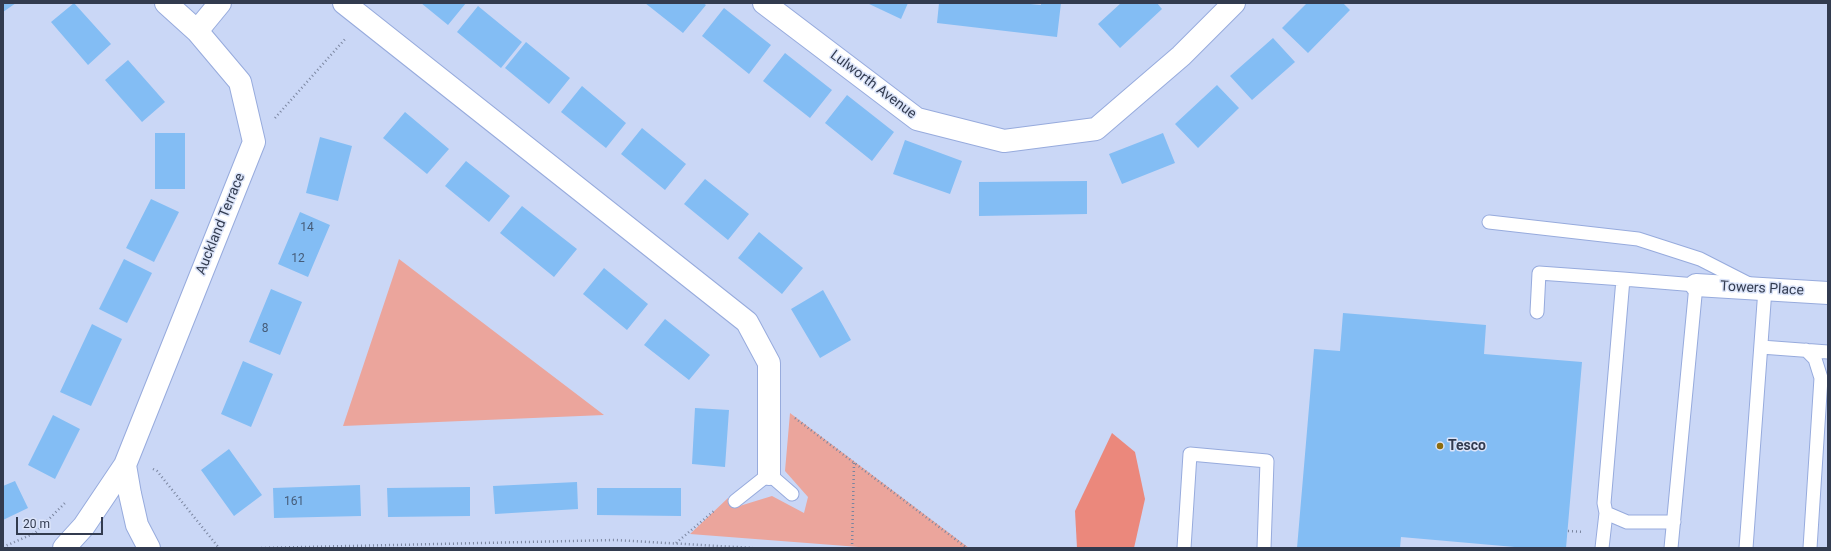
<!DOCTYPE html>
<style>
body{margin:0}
#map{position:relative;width:1831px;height:551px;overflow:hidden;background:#cad7f6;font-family:Roboto,sans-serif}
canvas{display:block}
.frame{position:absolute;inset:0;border:4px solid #323b4f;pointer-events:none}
.scale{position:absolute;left:16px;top:517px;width:87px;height:18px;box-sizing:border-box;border:2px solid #323b4f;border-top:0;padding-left:5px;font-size:12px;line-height:14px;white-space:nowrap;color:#323b4f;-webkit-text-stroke:3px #dbe4f9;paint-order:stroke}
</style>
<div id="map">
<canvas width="1831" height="551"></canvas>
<div class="frame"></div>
<div class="scale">20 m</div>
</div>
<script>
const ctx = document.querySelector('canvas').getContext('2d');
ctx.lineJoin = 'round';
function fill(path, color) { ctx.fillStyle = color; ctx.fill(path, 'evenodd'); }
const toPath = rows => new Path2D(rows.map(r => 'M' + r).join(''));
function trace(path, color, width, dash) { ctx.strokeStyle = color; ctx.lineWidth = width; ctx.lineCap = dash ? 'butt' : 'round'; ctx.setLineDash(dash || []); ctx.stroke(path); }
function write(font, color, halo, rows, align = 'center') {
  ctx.font = font + ' Roboto,sans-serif'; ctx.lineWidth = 3; ctx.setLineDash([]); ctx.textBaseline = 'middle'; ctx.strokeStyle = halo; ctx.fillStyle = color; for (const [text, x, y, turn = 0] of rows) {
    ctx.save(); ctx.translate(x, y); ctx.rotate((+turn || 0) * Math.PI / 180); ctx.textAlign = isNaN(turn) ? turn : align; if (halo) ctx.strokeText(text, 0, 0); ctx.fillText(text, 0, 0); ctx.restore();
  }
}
const green = toPath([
 [399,259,604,415,343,426],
 [790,413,969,548,872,548,690,534,728,498,733,508,772,496,804,513,808,497,785,471]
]);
const forest = toPath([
 [1112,433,1135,452,1145,499,1134,548,1077,548,1075,511]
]);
const building = toPath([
 [3,3,16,3,3,12],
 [74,3,111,44,88,65,51,22],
 [421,3,466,3,448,25],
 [645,3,703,3,706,5,683,33],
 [867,3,908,3,901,19],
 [939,3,1020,3,1041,5,1041,3,1061,3,1057,37,937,23],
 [1121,3,1157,3,1162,9,1120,48,1098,24],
 [1307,3,1343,3,1350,10,1308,53,1282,28],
 [478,6,522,42,501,68,457,32],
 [724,8,771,45,749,74,702,36],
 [1273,38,1295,62,1252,100,1230,76],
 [526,42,570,78,549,104,505,68],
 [785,53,832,90,810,118,763,81],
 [128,60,165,102,142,122,105,80],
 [1217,85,1239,108,1198,148,1175,124],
 [582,86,626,123,606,148,561,112],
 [847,95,894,132,872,161,825,123],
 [405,112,449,149,427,174,383,138],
 [642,128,686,164,665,190,621,154],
 [155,133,185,133,185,189,155,189],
 [1163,133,1175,163,1122,184,1109,154],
 [320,137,352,146,338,201,306,193],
 [905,140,962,161,950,194,893,174],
 [466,161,510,196,489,222,445,186],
 [705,179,749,214,728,240,684,204],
 [1087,181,1087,214,979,216,979,182],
 [151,199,179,212,154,262,126,248],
 [522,206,577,249,554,277,500,233],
 [300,212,330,225,308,277,278,264],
 [759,232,803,268,782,294,738,258],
 [124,259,152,273,127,323,99,309],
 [604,268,648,304,627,330,583,294],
 [271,289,302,302,280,355,249,342],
 [823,290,851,340,820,358,791,309],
 [1343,313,1486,325,1484,354,1582,362,1566,548,1526,548,1401,537,1400,548,1297,548,1314,349,1340,351],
 [665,319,710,355,689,380,644,345],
 [92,324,122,339,91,406,60,392],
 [243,361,273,374,251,427,221,414],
 [695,408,729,410,725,467,692,464],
 [53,415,80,429,55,479,28,465],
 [229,449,262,495,234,516,201,470],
 [15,481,28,508,3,520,3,486],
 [577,482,578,509,495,514,493,486],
 [360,485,361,516,274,518,273,488],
 [470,487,470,516,388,517,387,488],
 [597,488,681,488,681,516,597,515]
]);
const path = toPath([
 [275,118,346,38],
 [795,418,967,548],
 [153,469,157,471,219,548],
 [1568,531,1583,532],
 [676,543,715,510],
 [3,547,35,533,66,502],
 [261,548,615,540,753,548],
 [852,548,854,463]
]);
const lane = toPath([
 [1489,222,1638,239,1700,259,1749,284],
 [1537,312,1539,273,1623,279],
 [1761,347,1828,352],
 [1806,350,1815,359,1821,378,1810,548],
 [735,501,769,474,792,494],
 [1606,513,1627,522,1674,522],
 [1184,548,1190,454,1267,461,1264,548],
 [1602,548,1606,513,1604,503,1623,279,1696,285,1671,548],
 [1746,548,1765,289]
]);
const street = toPath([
 [344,3,747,322,769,363,769,474],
 [764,3,917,119,1004,141,1096,129,1181,56,1234,3],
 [197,31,220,3],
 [1696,285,1828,293],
 [125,465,130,494,137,525,149,548],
 [64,548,84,526,125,465,254,142,240,82,197,31,166,3]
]);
const markers = [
 [1440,446,4,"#8d6d0f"]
];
const numberNames = [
 ["14",307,228],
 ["12",298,259],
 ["8",265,329],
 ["161",294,502]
];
const streetNames = [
 ["Lulworth Avenue",873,85,37],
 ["Auckland Terrace",221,224,-68],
 ["Towers Place",1762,289,3]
];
const poiNames = [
 ["Tesco",1448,446]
];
fill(green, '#eba59c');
fill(forest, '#eb887c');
fill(building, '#83bdf4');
trace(lane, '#97abdd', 15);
trace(street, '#97abdd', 24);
trace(path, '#7a859f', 2.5, [1, 3]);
trace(lane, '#fff', 13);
trace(street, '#fff', 22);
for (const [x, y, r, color] of markers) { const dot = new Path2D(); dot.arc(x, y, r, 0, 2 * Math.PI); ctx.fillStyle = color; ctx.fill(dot); trace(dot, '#dbe4f9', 1.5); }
write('12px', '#465c78', null, numberNames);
write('14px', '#323b4f', '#dbe4f9', streetNames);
write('bold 14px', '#323b4f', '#dbe4f9', poiNames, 'left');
</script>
